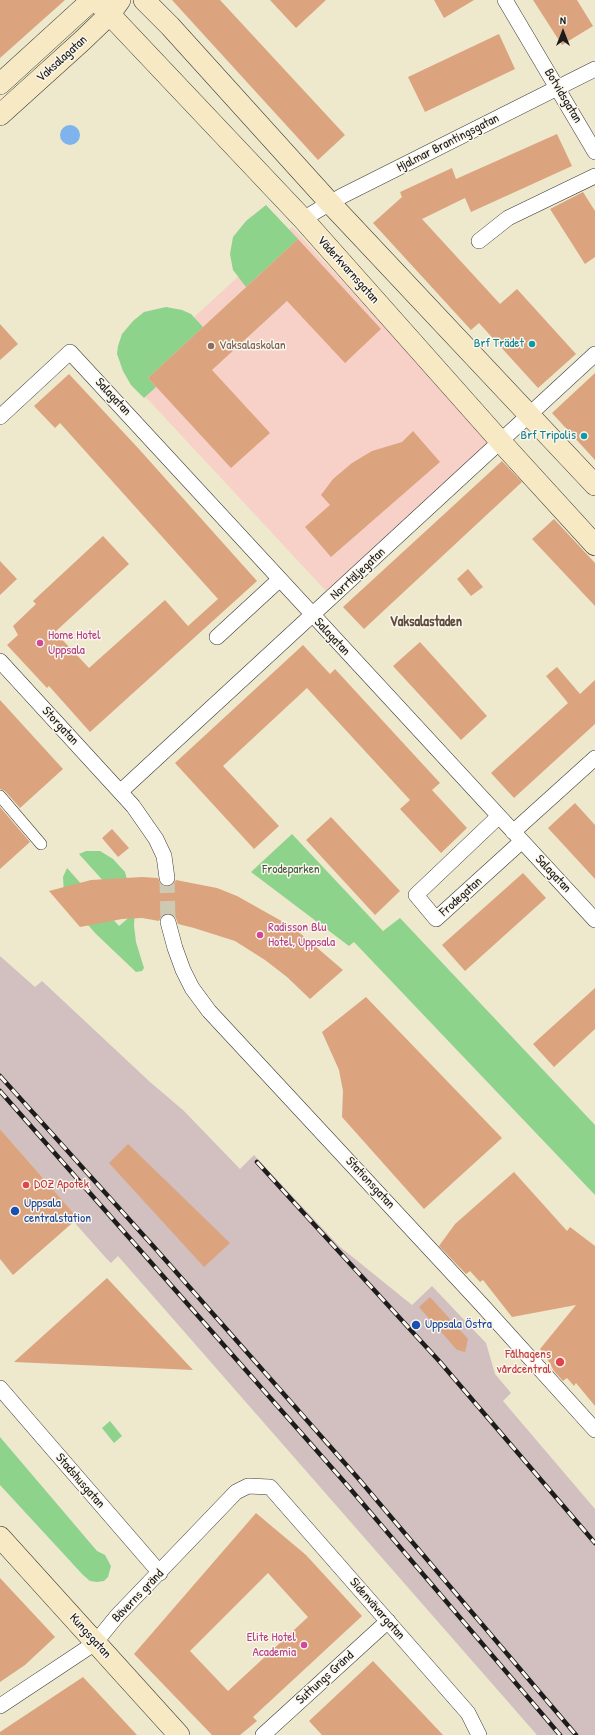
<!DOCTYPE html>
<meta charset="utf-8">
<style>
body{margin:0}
#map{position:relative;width:595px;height:1735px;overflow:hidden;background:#eee8cd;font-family:"Patrick Hand",sans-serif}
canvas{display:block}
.north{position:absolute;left:543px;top:12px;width:40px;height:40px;-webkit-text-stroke:3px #fbf7ec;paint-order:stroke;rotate:0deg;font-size:11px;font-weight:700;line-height:16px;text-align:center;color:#1c1c1c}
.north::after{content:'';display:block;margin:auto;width:14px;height:18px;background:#1c1c1c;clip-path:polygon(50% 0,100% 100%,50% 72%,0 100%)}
</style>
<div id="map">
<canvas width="595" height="1735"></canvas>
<div class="north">N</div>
</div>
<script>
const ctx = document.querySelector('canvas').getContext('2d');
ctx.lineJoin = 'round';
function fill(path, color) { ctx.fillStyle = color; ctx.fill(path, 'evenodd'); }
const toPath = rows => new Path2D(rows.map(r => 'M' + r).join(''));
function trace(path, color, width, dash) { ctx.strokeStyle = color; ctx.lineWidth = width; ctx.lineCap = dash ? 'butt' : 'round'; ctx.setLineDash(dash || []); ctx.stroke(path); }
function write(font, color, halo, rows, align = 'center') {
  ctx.font = font + ' "Patrick Hand",sans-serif'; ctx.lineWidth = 3; ctx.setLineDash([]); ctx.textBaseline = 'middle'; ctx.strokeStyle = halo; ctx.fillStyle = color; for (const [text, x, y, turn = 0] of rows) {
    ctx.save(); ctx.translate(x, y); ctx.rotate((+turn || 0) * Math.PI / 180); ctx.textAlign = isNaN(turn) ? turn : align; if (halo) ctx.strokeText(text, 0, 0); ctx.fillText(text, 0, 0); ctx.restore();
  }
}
const built = toPath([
 [292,227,490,441,326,591,128,378]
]);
const industrial = toPath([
 [0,956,35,987,42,981,150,1082,183,1110,240,1169,254,1155,339,1246,412,1305,432,1286,486,1343,495,1374,511,1393,503,1401,595,1509,595,1735,537,1735,118,1256,111,1263,106,1258,74,1222,78,1218,0,1129]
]);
const green = toPath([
 [266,205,298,239,246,287,233,270,230,254,233,237,246,221],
 [166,307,182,310,191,314,203,327,148,378,156,387,144,398,131,385,123,371,117,354,118,346,122,334,133,321,144,312],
 [292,834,383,931,400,918,595,1125,595,1195,354,942,349,946,251,872],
 [86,851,100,851,113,859,125,872,135,908,134,926,136,942,144,968,142,971,136,972,96,934,67,901,64,894,63,877,67,868,119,926,133,914,79,854],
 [110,1421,122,1436,114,1443,102,1428],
 [0,1437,97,1551,105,1555,111,1566,108,1577,104,1581,97,1582,90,1581,83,1575,0,1485]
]);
const water = toPath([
 '60 135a10 10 0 1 1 20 0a10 10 0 1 1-20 0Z'
]);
const building = toPath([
 [0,0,65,0,0,58],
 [172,0,220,0,345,135,318,160],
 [270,0,326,0,296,28],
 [434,0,474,0,444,18],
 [533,0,577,0,593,26,562,45],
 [499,34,515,69,425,112,408,77],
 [557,134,572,166,471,212,465,198,422,219,500,304,517,289,576,354,538,388,479,323,471,330,373,223,402,197,400,192,452,168,456,179],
 [583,192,595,211,595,257,585,264,550,209],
 [298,239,381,329,345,363,287,301,212,370,270,433,231,468,148,378],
 [0,324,18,344,0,360],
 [595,373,595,460,552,413],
 [69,374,138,448,257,581,90,732,49,686,47,688,7,645,18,635,13,626,36,604,33,601,103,536,129,564,55,632,89,668,165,600,188,626,218,599,60,423,55,428,34,406],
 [413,431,440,462,331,557,305,527,330,505,321,495,333,479,352,463,372,451,402,442],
 [502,461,522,482,364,629,343,607],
 [554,519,595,563,595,606,532,539],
 [0,561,17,579,0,595],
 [468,569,483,587,471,596,457,579],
 [420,642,487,716,461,740,393,666],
 [303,645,330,674,335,669,440,783,432,790,467,828,441,853,400,809,410,800,307,688,223,766,279,826,254,849,175,763],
 [557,667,580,694,595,680,595,724,514,798,491,773,568,703,546,676],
 [0,700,63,769,20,808,5,791,0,789],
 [575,803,595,825,595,879,548,828],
 [0,807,30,842,0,869],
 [331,817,400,891,375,915,306,840],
 [112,829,129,848,118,857,102,838],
 [523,873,546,898,465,971,442,945],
 [142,877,158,878,160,883,164,886,172,885,176,880,217,888,237,896,294,928,343,970,310,999,287,977,265,960,235,941,194,928,178,924,175,916,171,913,162,915,159,921,142,918,122,919,80,927,49,891,91,880],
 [595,988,595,1029,554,1067,533,1044],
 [366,997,502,1138,424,1209,342,1117,343,1091,339,1070,322,1032],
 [0,1129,78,1218,13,1275,0,1259],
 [128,1144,230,1243,204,1267,109,1163],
 [514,1172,567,1231,570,1227,595,1246,595,1406,576,1383,574,1386,567,1378,563,1381,554,1371,545,1355,540,1349,576,1305,512,1317,483,1280,480,1282,470,1271,466,1274,439,1246,455,1224],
 [107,1278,193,1370,14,1362],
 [430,1297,468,1339,465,1352,457,1350,419,1307],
 [256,1513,306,1555,362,1616,253,1717,257,1721,240,1735,212,1735,134,1654],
 [268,1573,308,1617,228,1691,190,1651],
 [0,1578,55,1637,25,1665,0,1682],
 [373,1661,443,1735,322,1735,309,1721],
 [83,1677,137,1735,0,1735,0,1732]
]);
const minorTunnel = toPath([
 [167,878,168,922]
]);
const pedestrian = toPath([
 [0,796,41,844]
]);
const minor = toPath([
 [505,0,595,152],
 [303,219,342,196,595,69],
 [479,241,508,218,595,176],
 [0,417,70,352,595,920],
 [217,637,280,579],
 [0,661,133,806,156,839,164,856,167,878],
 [120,792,595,354],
 [498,817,416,895,436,919,522,841],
 [513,832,595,758],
 [168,922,175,948,183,970,192,988,209,1011,482,1305,595,1430],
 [0,1388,160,1573],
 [0,1706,95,1643,117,1616,236,1492,248,1486,270,1487,468,1713,479,1735],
 [263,1735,388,1621]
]);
const secondary = toPath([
 [96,0,303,219,501,442,595,545],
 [144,0,170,26,330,203,595,485],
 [0,84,92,0],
 [0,115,83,40,110,14,120,0],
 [0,1537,179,1735]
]);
const rail = toPath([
 [0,1076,154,1247,357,1477,576,1735],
 [0,1091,347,1485,560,1735],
 [257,1162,440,1362,595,1543]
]);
const markers = [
 [532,344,4,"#0f9aa8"],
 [211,346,4,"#8d6e63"],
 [584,436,4,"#0f9aa8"],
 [40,643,4,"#d1479c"],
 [260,935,4,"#d1479c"],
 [26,1185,4,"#e0444e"],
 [15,1211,5,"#1a4fb4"],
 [416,1325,5,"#1a4fb4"],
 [560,1362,5,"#e0444e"],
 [304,1645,4,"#d1479c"]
];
const streetNames = [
 ["Vaksalagatan",62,59,-42],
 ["Botvidsgatan",563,96,59],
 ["Hjalmar Brantingsgatan",448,143,-27],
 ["Väderkvarnsgatan",348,270,48],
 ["Salagatan",113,397,47],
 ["Norrtäljegatan",358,574,-43],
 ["Salagatan",332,637,47],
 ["Storgatan",60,726,47],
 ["Salagatan",553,874,47],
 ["Frodegatan",461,897,-42],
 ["Stationsgatan",370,1183,47],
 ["Stadshusgatan",80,1481,49],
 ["Bäverns gränd",138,1596,-46],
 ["Sidenvävargatan",377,1609,49],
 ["Kungsgatan",90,1636,48],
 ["Suttungs Gränd",325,1678,-42]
];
const cultureNames = [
 ["Brf Trädet",524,344],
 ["Brf Tripolis",576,436]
];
const educationNames = [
 ["Vaksalaskolan",219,346]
];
const hotelNames = [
 ["Home Hotel",48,636],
 ["Uppsala",48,651],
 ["Radisson Blu",268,928],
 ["Hotel, Uppsala",268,943],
 ["Elite Hotel",296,1638,"right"],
 ["Academia",296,1653,"right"]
];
const parkNames = [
 ["Frodeparken",291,870]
];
const healthNames = [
 ["DOZ Apotek",34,1185],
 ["Fålhagens",551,1355,"right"],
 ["vårdcentral",551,1370,"right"]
];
const transitNames = [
 ["Uppsala",24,1204],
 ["centralstation",24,1219],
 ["Uppsala Östra",425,1325]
];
const neighbourhoodNames = [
 ["Vaksalastaden",426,622]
];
fill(built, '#f7d1c7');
fill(industrial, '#d2bfc0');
fill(green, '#8dd38c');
fill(water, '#7fb3ec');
fill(building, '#dba47e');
trace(minorTunnel, '#cec9b2', 15, [15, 8]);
trace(pedestrian, '#3c3b37', 12);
trace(minor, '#3c3b37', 16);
trace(secondary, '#3c3b37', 22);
trace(pedestrian, '#fff', 11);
trace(minor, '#fff', 15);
trace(secondary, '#f7e9c3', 21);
trace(rail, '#1c1c1c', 4.5);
trace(rail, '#fbf7ec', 3, [9]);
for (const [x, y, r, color] of markers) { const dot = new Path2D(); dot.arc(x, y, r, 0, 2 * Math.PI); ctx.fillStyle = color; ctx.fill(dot); trace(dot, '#fbf7ec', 1.5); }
write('13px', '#1c1c1c', '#fbf7ec', streetNames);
write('13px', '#0d838f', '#fbf7ec', cultureNames, 'right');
write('13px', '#785e54', '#fbf7ec', educationNames, 'left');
write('13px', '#b23c85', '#fbf7ec', hotelNames, 'left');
write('13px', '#445c43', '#fbf7ec', parkNames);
write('13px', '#be3a42', '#fbf7ec', healthNames, 'left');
write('13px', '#164399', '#fbf7ec', transitNames, 'left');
write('bold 14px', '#5f4c3e', '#fbf7ec', neighbourhoodNames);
</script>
